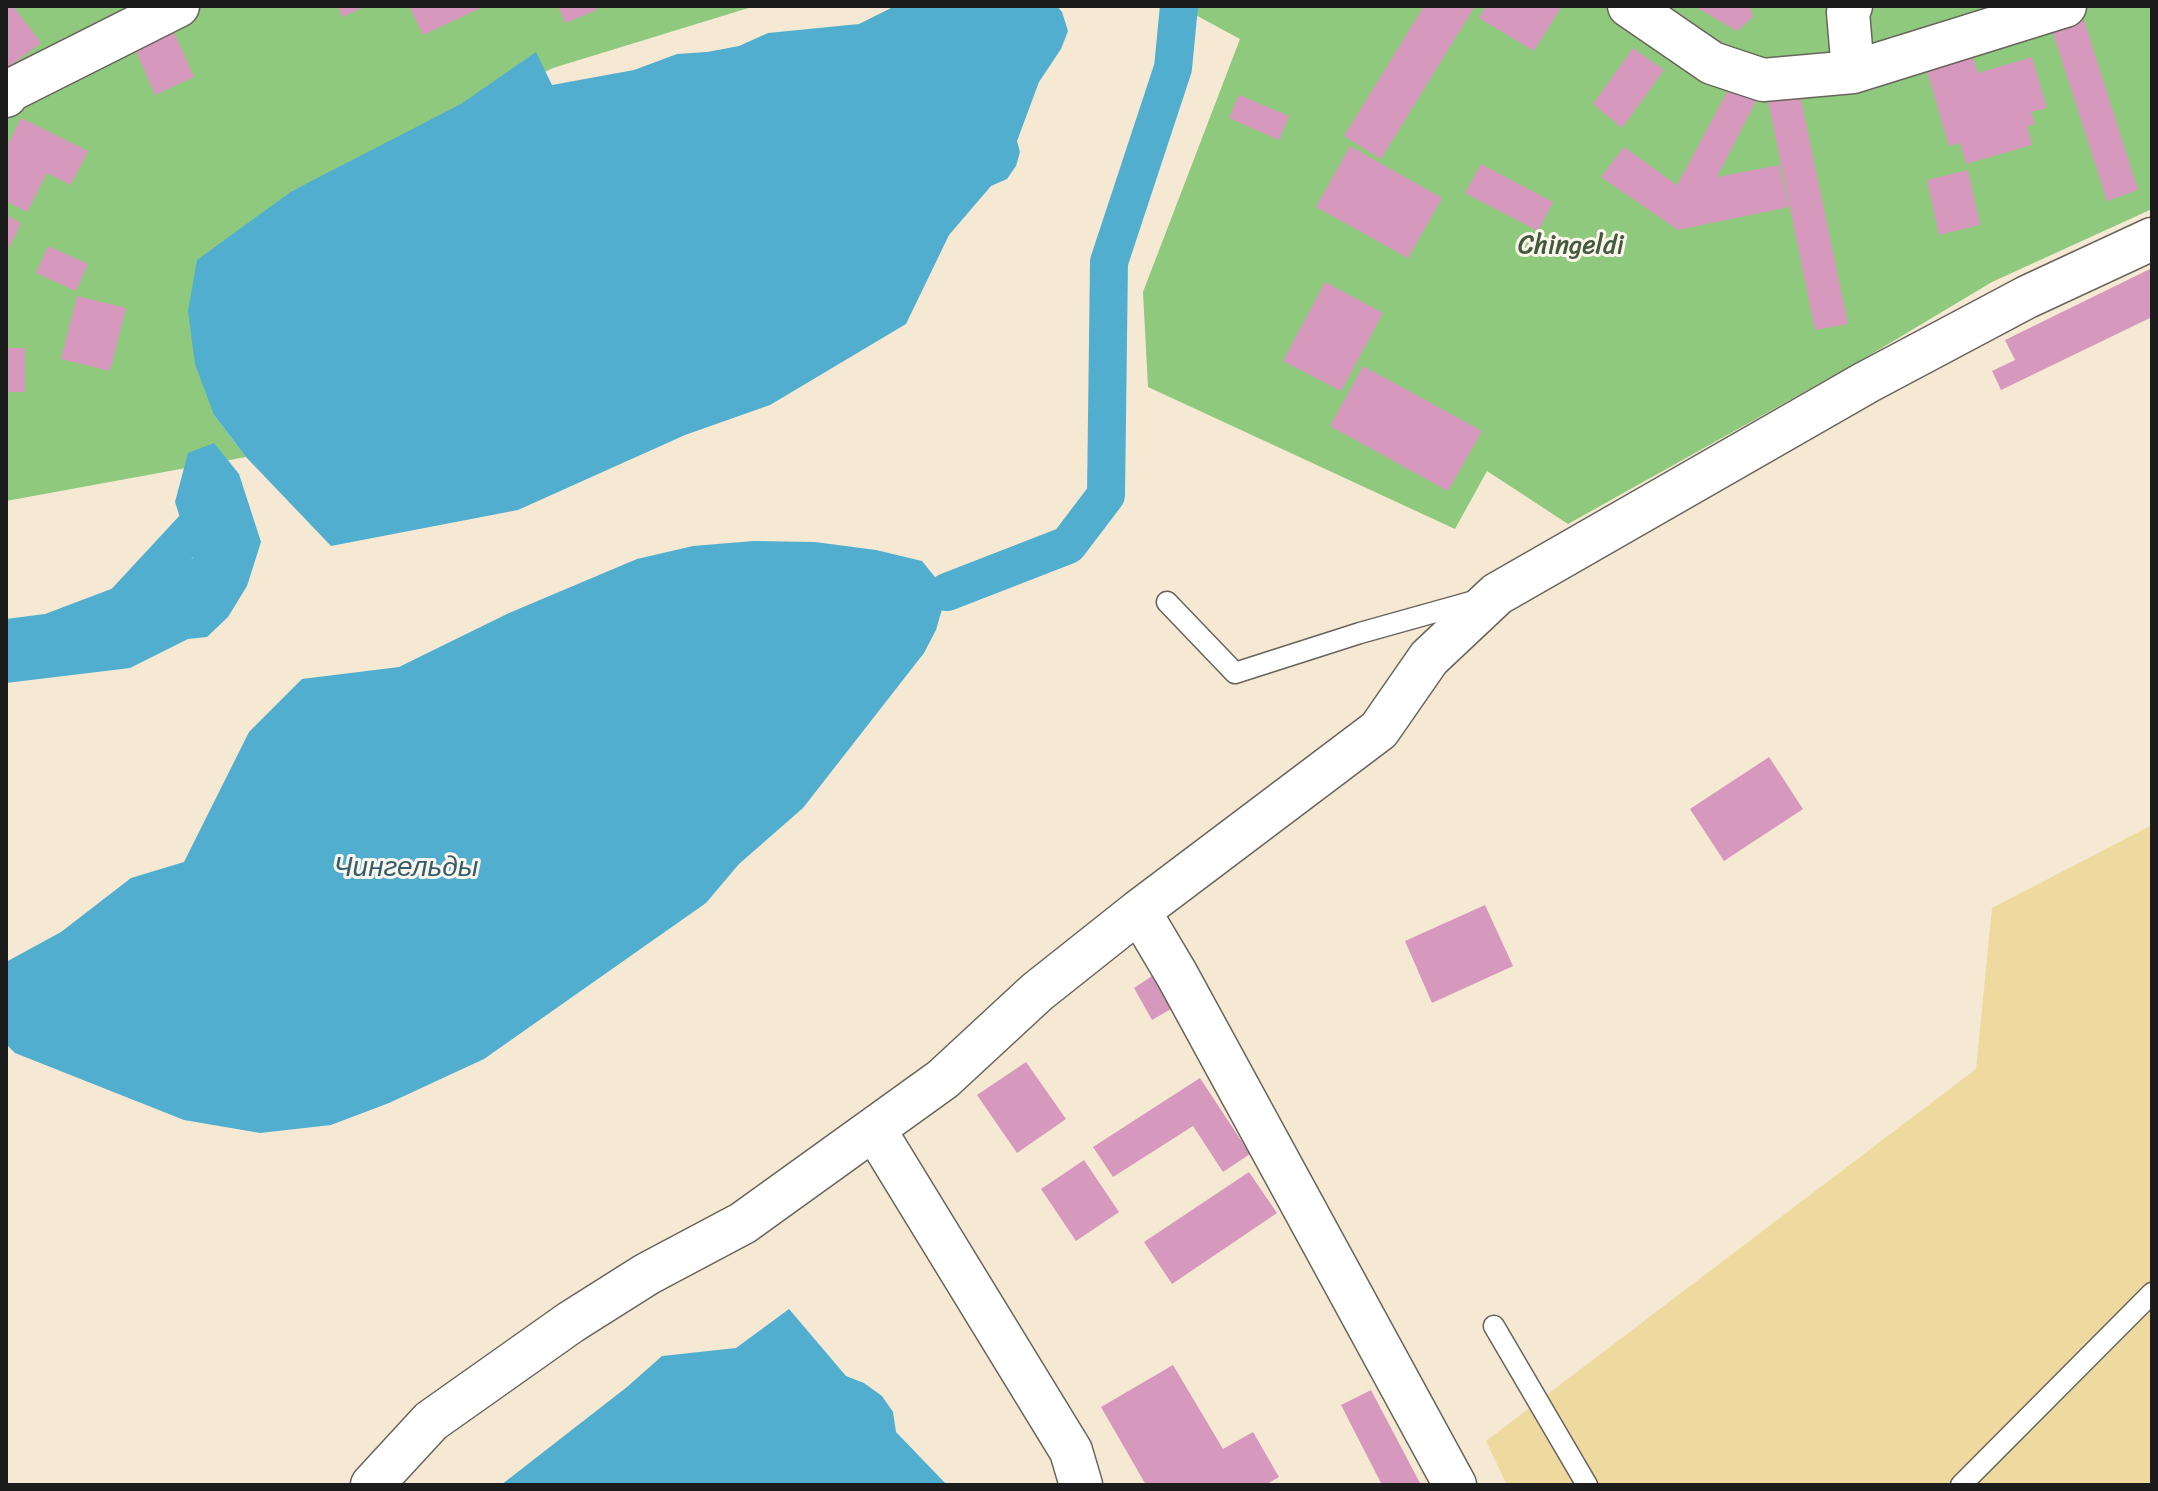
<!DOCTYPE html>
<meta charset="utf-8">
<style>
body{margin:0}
#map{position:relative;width:2158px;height:1491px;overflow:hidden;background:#f5e9d3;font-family:Sriracha,sans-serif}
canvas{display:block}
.frame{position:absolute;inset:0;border:8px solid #1c1c1c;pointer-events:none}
</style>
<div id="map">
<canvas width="2158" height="1491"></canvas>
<div class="frame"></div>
</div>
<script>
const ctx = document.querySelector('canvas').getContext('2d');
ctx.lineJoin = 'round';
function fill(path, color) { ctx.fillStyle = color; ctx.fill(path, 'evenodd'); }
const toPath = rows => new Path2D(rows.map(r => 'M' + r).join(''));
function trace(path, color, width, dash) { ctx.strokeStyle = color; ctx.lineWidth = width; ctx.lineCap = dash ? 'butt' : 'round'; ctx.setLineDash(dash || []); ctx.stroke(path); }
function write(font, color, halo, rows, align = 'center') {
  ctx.font = font + ' Sriracha,sans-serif'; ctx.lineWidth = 6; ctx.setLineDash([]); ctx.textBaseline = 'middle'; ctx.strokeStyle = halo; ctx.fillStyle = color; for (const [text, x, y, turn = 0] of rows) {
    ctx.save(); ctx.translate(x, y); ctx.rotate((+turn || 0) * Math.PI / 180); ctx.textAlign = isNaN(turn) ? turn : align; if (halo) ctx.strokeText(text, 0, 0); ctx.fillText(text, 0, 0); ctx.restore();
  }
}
const green = toPath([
 [6,6,755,6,553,68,292,191,214,415,246,457,6,501],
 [1179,6,2152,6,2152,209,1992,282,1865,358,1568,524,1487,471,1455,529,1148,387,1143,292,1240,39]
]);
const sand = toPath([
 [2152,825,2152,1485,1507,1485,1486,1441,1976,1069,1992,908]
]);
const water = toPath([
 [895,6,1057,6,1062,12,1068,31,1061,49,1039,82,1017,141,1020,152,1016,166,1007,179,991,186,949,235,906,324,770,405,685,435,518,510,331,546,246,457,214,415,195,364,188,311,197,260,292,191,461,104,536,52,552,85,634,70,677,54,707,52,739,46,768,33,859,24],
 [214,443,239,474,261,542,247,586,228,617,207,637,188,639,130,668,6,683,6,619,45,614,193,558,175,502,188,453],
 [754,541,815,542,876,550,922,561,947,592,936,630,924,653,803,808,739,864,706,903,484,1059,389,1103,331,1125,260,1133,184,1120,15,1053,6,1044,6,962,61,932,131,878,184,862,249,732,302,679,399,667,509,613,637,559,693,546],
 [789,1309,846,1376,864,1383,882,1396,893,1412,896,1432,947,1485,501,1485,627,1387,662,1356,736,1348]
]);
const canal = toPath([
 [947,592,1068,545,1106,495,1109,262,1173,68,1179,6],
 [118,610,220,500]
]);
const building = toPath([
 [6,6,13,6,41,43,6,69],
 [338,6,366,6,342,17],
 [409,6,485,6,423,35],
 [558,6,596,6,597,10,565,23],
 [1424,6,1475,6,1381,159,1344,136],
 [1486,6,1562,6,1534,51,1479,18],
 [1694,6,1750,6,1753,17,1737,31],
 [2084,20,2138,190,2107,201,2052,30],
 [174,32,194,77,155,95,135,49],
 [1633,48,1664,70,1622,128,1593,104],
 [1972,55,1978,73,2032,57,2047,108,2031,112,2035,124,2027,126,2032,145,1966,164,1960,143,1949,146,1926,68],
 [1733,81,1761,91,1717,177,1779,165,1789,207,1678,230,1601,177,1624,147,1677,185],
 [1798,85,1848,324,1815,330,1766,91],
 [1239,95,1289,116,1279,140,1229,118],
 [21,118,88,151,71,185,47,173,27,212,6,201,6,148],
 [1350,146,1442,198,1408,258,1316,207],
 [1481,164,1553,202,1538,231,1465,193],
 [1968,170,1980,225,1939,235,1927,180],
 [6,215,21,223,6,254],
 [48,246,88,264,76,291,36,273],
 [2152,268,2152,317,2001,390,1992,371,2015,360,2005,340],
 [1325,282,1383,313,1341,391,1283,361],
 [77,296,126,308,110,371,61,359],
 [6,348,25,348,25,392,6,392],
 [1363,366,1482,431,1448,491,1330,426],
 [1769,757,1803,809,1724,861,1690,809],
 [1485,905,1513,966,1432,1003,1405,941],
 [1152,976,1171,1009,1152,1020,1134,988],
 [1026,1062,1066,1119,1017,1153,977,1095],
 [1200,1078,1250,1154,1223,1172,1193,1126,1113,1177,1093,1147],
 [1084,1160,1119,1212,1076,1241,1041,1189],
 [1249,1172,1277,1213,1172,1284,1144,1242],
 [1173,1365,1223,1449,1253,1432,1279,1477,1265,1485,1146,1485,1101,1407],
 [1371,1390,1421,1485,1382,1485,1341,1405]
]);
const lane = toPath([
 [1167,602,1235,673,1360,633,1478,600],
 [1494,1326,1587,1485],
 [1961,1485,2152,1293]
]);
const street = toPath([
 [1629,6,1712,63,1763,80,1853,72,2065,6],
 [1851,6,1848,12,1853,72],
 [6,96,9,91,178,6],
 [1139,911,1177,975,1455,1485],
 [874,1129,1071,1451,1081,1485],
 [372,1485,431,1421,571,1322,647,1274,743,1223,943,1079,1037,992,1139,911,1379,730,1429,658,1497,594,1867,382,2027,297,2152,239]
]);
const parkNames = [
 ["Chingeldi",1571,246]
];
const waterNames = [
 ["Чингельды",406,869]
];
fill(green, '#8ec97e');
fill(sand, '#eeda9e');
fill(water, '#51aecf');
trace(canal, '#51aecf', 38);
fill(building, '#d798be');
trace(lane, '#68645c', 23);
trace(street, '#68645c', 45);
trace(lane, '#fff', 20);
trace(street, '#fff', 42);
write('26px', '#44593e', '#fbf7ec', parkNames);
write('italic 28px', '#345e6d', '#fbf7ec', waterNames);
</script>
